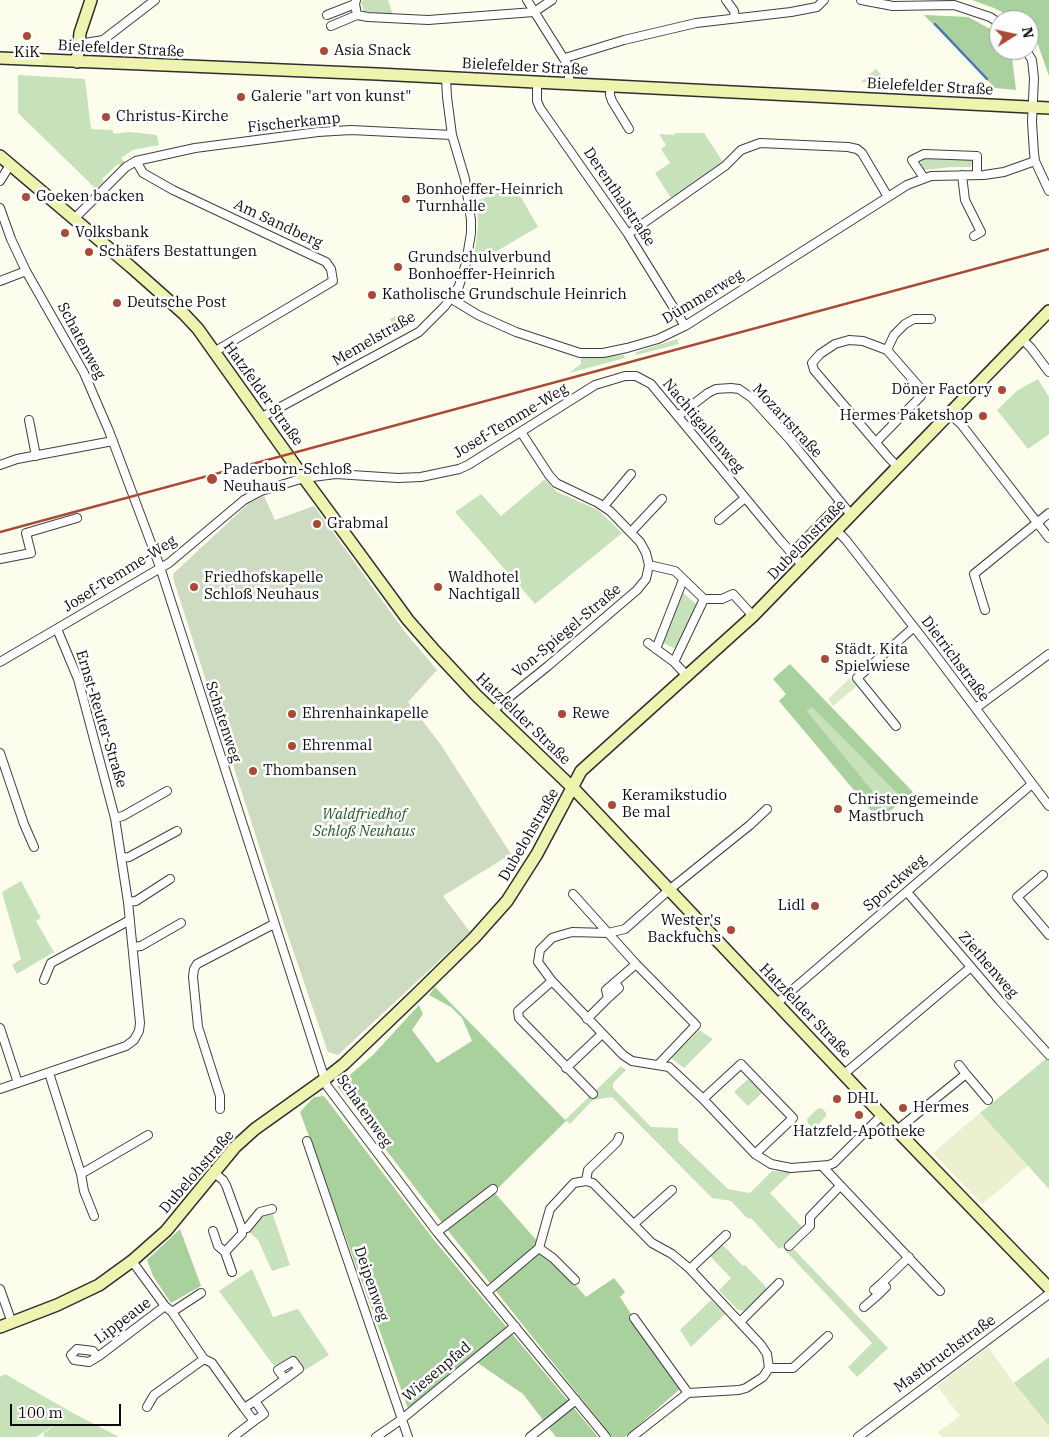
<!DOCTYPE html>
<meta charset="utf-8">
<style>
body{margin:0}
#map{position:relative;width:1049px;height:1437px;overflow:hidden;background:#fcfded;font-family:"IBM Plex Serif",serif}
canvas{display:block}
.north{position:absolute;left:989px;top:10px;width:50px;height:50px;box-sizing:border-box;background:#fff;border:1px solid #9e9e9e;border-radius:50%;rotate:80deg;font-size:14px;font-weight:700;line-height:20px;text-align:center;color:#0c0c0c}
.north::after{content:'';display:block;margin:auto;width:18px;height:22px;background:#a94936;clip-path:polygon(50% 0,100% 100%,50% 72%,0 100%)}
.scale{position:absolute;left:10px;top:1404px;width:111px;height:22px;box-sizing:border-box;border:2px solid #0c0c0c;border-top:0;padding-left:6px;font-size:15px;line-height:18px;white-space:nowrap;color:#0c0c0c;-webkit-text-stroke:4px #fff;paint-order:stroke}
</style>
<div id="map">
<canvas width="1049" height="1437"></canvas>
<div class="north">N</div>
<div class="scale">100 m</div>
</div>
<script>
const ctx = document.querySelector('canvas').getContext('2d');
ctx.lineJoin = 'round';
function fill(path, color) { ctx.fillStyle = color; ctx.fill(path, 'evenodd'); }
const toPath = rows => new Path2D(rows.map(r => 'M' + r).join(''));
function trace(path, color, width, dash) { ctx.strokeStyle = color; ctx.lineWidth = width; ctx.lineCap = dash ? 'butt' : 'round'; ctx.setLineDash(dash || []); ctx.stroke(path); }
function write(font, color, halo, rows, align = 'center') {
  ctx.font = font + ' "IBM Plex Serif",serif'; ctx.lineWidth = 5; ctx.setLineDash([]); ctx.textBaseline = 'middle'; ctx.strokeStyle = halo; ctx.fillStyle = color; for (const [text, x, y, turn = 0] of rows) {
    ctx.save(); ctx.translate(x, y); ctx.rotate((+turn || 0) * Math.PI / 180); ctx.textAlign = isNaN(turn) ? turn : align; if (halo) ctx.strokeText(text, 0, 0); ctx.fillText(text, 0, 0); ctx.restore();
  }
}
const farmland = toPath([
 [980,1113,1029,1165,982,1204,933,1153],
 [988,1347,1014,1383,1049,1426,1049,1437,942,1437,938,1432,960,1416,937,1386]
]);
const green = toPath([
 [363,0,388,0,393,15,364,11,361,2],
 [876,69,888,83,861,82],
 [18,75,85,79,91,129,112,130,114,134,130,132,157,135,159,145,133,150,121,158,125,162,121,166,118,164,102,179,104,181,96,189,18,113],
 [675,133,704,133,723,162,718,168,671,198,655,173,670,163,661,149,666,145,659,134,675,135],
 [925,157,970,159,973,163,970,167,951,167,925,170,920,165,922,159],
 [514,185,538,227,473,265,478,226,477,201],
 [403,312,409,324,395,331,390,319],
 [677,339,679,344,636,355,636,352],
 [624,355,625,358,569,373,581,364,581,357],
 [1038,379,1049,397,1049,434,1028,449,997,410,1018,390],
 [545,479,557,492,598,510,622,533,535,604,455,512,481,494,501,516],
 [682,592,697,605,676,649,661,642],
 [812,706,903,798,887,810,807,711],
 [21,881,41,918,36,921,54,952,17,974,12,965,21,959,2,892],
 [699,1030,713,1039,684,1068,671,1058],
 [1047,1058,1049,1060,1049,1189,980,1113],
 [621,1066,626,1070,613,1083,613,1088,651,1127,678,1128,678,1141,728,1189,750,1193,772,1171,792,1172,770,1193,803,1228,787,1242,888,1348,857,1377,848,1367,872,1343,782,1247,779,1249,752,1219,747,1218,731,1201,712,1198,612,1097,593,1100,570,1124,565,1120],
 [748,1079,762,1093,748,1106,734,1092],
 [822,1108,826,1113,826,1116,816,1127,812,1127,808,1123,807,1119,817,1109],
 [272,1212,290,1265,272,1271,258,1240,249,1232,265,1214],
 [720,1245,724,1246,743,1266,745,1265,766,1287,766,1290,744,1311,738,1310,719,1290,731,1278,709,1255],
 [252,1269,273,1317,298,1309,329,1355,305,1370,294,1355,274,1366,219,1291],
 [711,1300,725,1314,691,1347,680,1330],
 [1049,1357,1049,1426,1014,1383],
 [5,1374,73,1413,119,1437,44,1437,44,1433,61,1421,36,1437,0,1437,0,1377]
]);
const forest = toPath([
 [972,0,1049,0,1049,76,1032,28,1029,26,1029,20,1018,20,994,8],
 [924,15,968,17,992,30,999,37,999,50,1011,50,1016,90,995,88],
 [790,664,913,792,879,820,779,701,786,694,773,679],
 [812,707,902,798,887,809,807,711],
 [435,987,566,1121,494,1192,586,1297,614,1278,625,1292,620,1297,680,1389,625,1437,612,1437,446,1228,337,1086,373,1055,419,1005,423,1014,412,1030,437,1063,472,1041,462,1018,451,1007,429,995],
 [324,1096,434,1240,598,1437,556,1437,523,1394,472,1359,409,1411,300,1112,314,1097],
 [180,1229,201,1286,171,1303,153,1276,147,1260]
]);
const cemetery = toPath([
 [264,496,275,520,314,506,405,632,437,670,408,702,441,745,511,854,443,896,470,932,338,1055,328,1052,285,927,173,578,174,573,248,504]
]);
const pitch = toPath([
 [850,678,857,686,833,706,828,699]
]);
const stream = toPath([
 [935,24,987,79]
]);
const street = toPath([
 [356,0,355,4,357,15,368,17,428,20,534,12,552,0],
 [527,0,569,67,569,84],
 [726,0,734,11,735,18],
 [861,0,893,6,954,5,990,17,999,23],
 [327,15,355,4],
 [331,26,357,15],
 [79,44,103,40,155,0],
 [1026,50,1032,60,1034,78,1032,122,1034,153,1035,161,1049,191],
 [565,58,624,40,696,23,791,12,817,7,824,0],
 [537,83,537,101,540,108,628,234,685,326],
 [610,86,610,95,612,101,629,129],
 [136,161,143,173,173,190,326,262,331,269,333,281,214,352],
 [962,175,965,200,981,232,974,236],
 [924,178,912,160,924,154,977,156,977,175],
 [0,181,10,165],
 [0,208,11,239,26,271,84,373,109,431,160,567,327,1086,437,1232,606,1437],
 [74,219,126,167,136,161,195,148,318,132,351,130,452,135],
 [628,234,725,166,741,150,760,143,848,147,857,149,862,153,888,197],
 [0,281,26,271],
 [450,298,478,315,516,332,580,353,603,353,627,348,658,339,685,326,907,185,931,176,984,175,1004,172,1035,161],
 [1022,339,1031,348,1049,372],
 [887,350,894,335,905,324,914,319,931,319],
 [950,414,961,424,1049,538],
 [678,416,708,393,716,389,731,388,739,389,752,398,791,441,852,516],
 [262,417,419,332,445,306,459,286,466,263,471,233,471,220,465,179,452,135,447,97,446,78],
 [29,420,36,456],
 [876,442,921,396,921,389,887,350,863,341,849,340,835,344,820,354,812,363,814,370,889,458,898,467],
 [0,465,17,459,113,441],
 [604,506,631,474],
 [719,520,745,498],
 [837,531,846,540,931,649,1049,806],
 [631,532,662,499],
 [792,553,840,503],
 [0,559,31,553,26,533,77,518],
 [649,565,675,571,704,599,722,599,733,594,753,616],
 [985,610,974,574,1049,513],
 [648,643,674,662,687,676],
 [656,649,683,580],
 [0,662,169,563,244,500,261,491,304,478,336,474,398,478,421,477,459,469,468,465,595,385,625,376,636,376,651,384,781,541,803,566],
 [674,662,704,599],
 [976,708,1049,654],
 [492,711,548,666,637,590,646,579,649,565,646,553,640,542,610,511,598,503,556,483,549,475,521,432],
 [896,726,857,678,914,627],
 [0,753,24,824,34,847],
 [767,809,750,825,669,890,625,929,608,933,572,932,558,936,552,938,540,950,538,962,552,981,623,1055,632,1061,669,1067,703,1099,755,1154,771,1164,791,1168,829,1165,834,1163,882,1115],
 [115,818,123,816,167,791],
 [122,858,129,857,177,831],
 [1043,875,1017,897,1049,935],
 [907,892,1000,1001,1049,1055],
 [573,894,636,964,696,1025,658,1065],
 [128,902,136,901,170,879],
 [133,947,141,946,181,923],
 [44,980,51,963,130,920],
 [552,981,518,1011,519,1018,593,1094],
 [608,998,619,988,615,983],
 [777,1003,1032,784],
 [587,1019,608,998,606,990,636,964],
 [0,1028,18,1083],
 [959,1065,966,1074],
 [566,1068,602,1034],
 [49,1073,81,1174,84,1191,94,1216],
 [844,1074,971,967],
 [0,1089,126,1046,134,1040,139,1031,140,1023,128,902,115,818,78,679,57,629],
 [703,1099,741,1064,793,1118,755,1154],
 [220,1109,220,1096,198,1027,193,977,194,969,197,964,274,924],
 [897,1130,966,1074,988,1100],
 [307,1141,408,1437],
 [823,1167,940,1291],
 [213,1172,223,1180,226,1185,242,1229,242,1234,225,1252],
 [81,1174,148,1135],
 [586,1181,588,1170,617,1142,619,1137],
 [635,1223,672,1190],
 [242,1229,247,1228,260,1212,272,1209],
 [213,1231,218,1246,225,1252,232,1272],
 [437,1232,493,1189],
 [789,1246,810,1226,810,1217,840,1186],
 [539,1248,553,1258,575,1280],
 [132,1261,165,1306,172,1312,204,1359,212,1363,244,1408],
 [690,1269,726,1235],
 [882,1283,886,1287,879,1294,874,1290,882,1283,909,1257],
 [0,1289,12,1323],
 [487,1292,539,1248,550,1209,574,1183,586,1181,593,1183,652,1243,672,1254,690,1269,761,1345,767,1354,769,1368,763,1377,746,1388,739,1390,688,1393,632,1437],
 [864,1307,879,1294],
 [172,1312,201,1293],
 [634,1318,688,1393],
 [740,1322,779,1283],
 [97,1357,93,1351,77,1349,71,1355,74,1360,89,1362,99,1356,165,1306],
 [769,1368,793,1368,828,1336],
 [147,1407,154,1395,204,1359],
 [254,1421,264,1414,255,1401],
 [233,1437,254,1421,244,1408,255,1401,299,1369,293,1361,278,1370,285,1379],
 [376,1437,402,1419,515,1326],
 [530,1437,576,1400],
 [858,1437,1049,1294]
]);
const secondary = toPath([
 [0,58,377,74,1049,108],
 [77,62,80,33,91,0],
 [0,156,131,267,184,314,198,329,304,478,408,620,435,651,476,695,576,791,882,1115,1049,1288],
 [0,1327,57,1305,99,1285,132,1261,166,1231,235,1147,255,1129,325,1079,344,1064,419,992,474,938,507,901,537,854,581,771,753,616,1049,311]
]);
const rail = toPath([
 [0,532,1049,249]
]);
const markers = [
 [27,36,5,"#a94936"],
 [324,51,5,"#a94936"],
 [241,97,5,"#a94936"],
 [106,117,5,"#a94936"],
 [26,197,5,"#a94936"],
 [406,199,5,"#a94936"],
 [65,233,5,"#a94936"],
 [89,252,5,"#a94936"],
 [398,267,5,"#a94936"],
 [372,295,5,"#a94936"],
 [117,303,5,"#a94936"],
 [1002,390,5,"#a94936"],
 [983,416,5,"#a94936"],
 [212,479,6,"#a94936"],
 [317,524,5,"#a94936"],
 [194,587,5,"#a94936"],
 [438,587,5,"#a94936"],
 [825,659,5,"#a94936"],
 [292,714,5,"#a94936"],
 [562,714,5,"#a94936"],
 [292,746,5,"#a94936"],
 [253,771,5,"#a94936"],
 [612,805,5,"#a94936"],
 [838,809,5,"#a94936"],
 [815,906,5,"#a94936"],
 [731,930,5,"#a94936"],
 [837,1099,5,"#a94936"],
 [903,1108,5,"#a94936"],
 [859,1115,5,"#a94936"]
];
const streetNames = [
 ["Bielefelder Straße",121,49,3],
 ["Bielefelder Straße",525,67,3],
 ["Bielefelder Straße",930,87,3],
 ["Fischerkamp",294,123,-6],
 ["Derenthalstraße",619,197,56],
 ["Am Sandberg",278,224,25],
 ["Dümmerweg",703,297,-31],
 ["Memelstraße",374,339,-30],
 ["Schatenweg",81,341,62],
 ["Hatzfelder Straße",263,394,54],
 ["Josef-Temme-Weg",511,421,-31],
 ["Mozartstraße",787,421,47],
 ["Nachtigallenweg",703,426,50],
 ["Dubelohstraße",807,540,-46],
 ["Josef-Temme-Weg",120,574,-32],
 ["Von-Spiegel-Straße",567,631,-40],
 ["Dietrichstraße",955,659,53],
 ["Ernst-Reuter-Straße",101,719,73],
 ["Hatzfelder Straße",523,719,44],
 ["Schatenweg",223,722,72],
 ["Dubelohstraße",529,835,-60],
 ["Sporckweg",895,883,-41],
 ["Ziethenweg",988,965,49],
 ["Hatzfelder Straße",805,1011,46],
 ["Schatenweg",364,1111,55],
 ["Dubelohstraße",197,1172,-49],
 ["Deipenweg",371,1284,71],
 ["Lippeaue",123,1321,-37],
 ["Mastbruchstraße",945,1354,-36],
 ["Wiesenpfad",437,1372,-40]
];
const poiNames = [
 ["Asia Snack",334,51],
 ["KiK",27,53,"center"],
 ["Galerie \"art von kunst\"",251,97],
 ["Christus-Kirche",116,117],
 ["Bonhoeffer-Heinrich",416,190],
 ["Turnhalle",416,207],
 ["Goeken backen",36,197],
 ["Volksbank",75,233],
 ["Schäfers Bestattungen",99,252],
 ["Grundschulverbund",408,258],
 ["Bonhoeffer-Heinrich",408,275],
 ["Katholische Grundschule Heinrich",382,295],
 ["Deutsche Post",127,303],
 ["Döner Factory",992,390,"right"],
 ["Hermes Paketshop",973,416,"right"],
 ["Paderborn-Schloß",223,470],
 ["Neuhaus",223,487],
 ["Grabmal",327,524],
 ["Friedhofskapelle",204,578],
 ["Schloß Neuhaus",204,595],
 ["Waldhotel",448,578],
 ["Nachtigall",448,595],
 ["Städt. Kita",835,650],
 ["Spielwiese",835,667],
 ["Ehrenhainkapelle",302,714],
 ["Rewe",572,714],
 ["Ehrenmal",302,746],
 ["Thombansen",263,771],
 ["Keramikstudio",622,796],
 ["Be mal",622,813],
 ["Christengemeinde",848,800],
 ["Mastbruch",848,817],
 ["Lidl",805,906,"right"],
 ["Wester's",721,921,"right"],
 ["Backfuchs",721,938,"right"],
 ["DHL",847,1099],
 ["Hermes",913,1108],
 ["Hatzfeld-Apotheke",859,1132,"center"]
];
const parkNames = [
 ["Waldfriedhof",364,815],
 ["Schloß Neuhaus",364,832]
];
fill(farmland, '#ecefd0');
fill(green, '#c7e2bb');
fill(forest, '#a9d19d');
fill(cemetery, '#cddcc1');
fill(pitch, '#daebcc');
trace(stream, '#4975bb', 2.5);
trace(street, '#3f3f3f', 10);
trace(secondary, '#2e2e2e', 14);
trace(street, '#fff', 8);
trace(secondary, '#eef4b0', 11);
trace(rail, '#a94936', 2.5);
for (const [x, y, r, color] of markers) { const dot = new Path2D(); dot.arc(x, y, r, 0, 2 * Math.PI); ctx.fillStyle = color; ctx.fill(dot); trace(dot, '#fff', 2); }
write('15px', '#0c0c0c', '#fff', streetNames);
write('15px', '#0c0c0c', '#fff', poiNames, 'left');
write('italic 15px', '#255b25', '#fff', parkNames);
</script>
